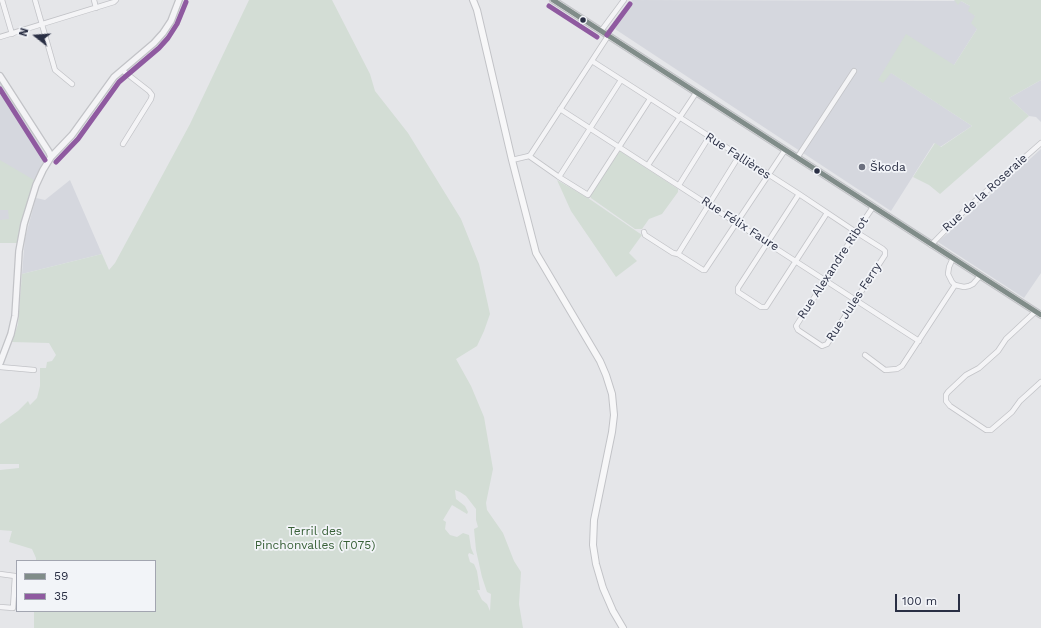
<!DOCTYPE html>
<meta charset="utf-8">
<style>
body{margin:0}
#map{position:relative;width:1041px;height:628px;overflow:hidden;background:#e5e6e9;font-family:"Work Sans",sans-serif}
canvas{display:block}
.legend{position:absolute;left:16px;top:560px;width:140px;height:52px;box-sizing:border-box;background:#f2f4f8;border:1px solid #a2a5b0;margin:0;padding:5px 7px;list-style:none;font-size:12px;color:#2a2f44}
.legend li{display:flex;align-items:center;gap:8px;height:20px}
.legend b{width:20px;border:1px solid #a2a5b0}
.north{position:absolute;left:16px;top:16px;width:40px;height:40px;-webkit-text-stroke:3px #f2f4f8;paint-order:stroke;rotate:287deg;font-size:11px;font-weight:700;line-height:16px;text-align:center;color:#2a2f44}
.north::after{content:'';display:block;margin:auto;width:14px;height:18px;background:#2a2f44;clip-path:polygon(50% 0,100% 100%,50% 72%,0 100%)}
.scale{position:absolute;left:895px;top:594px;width:65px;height:18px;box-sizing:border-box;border:2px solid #2a2f44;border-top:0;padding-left:5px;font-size:12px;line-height:14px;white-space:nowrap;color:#2a2f44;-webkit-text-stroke:3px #f2f4f8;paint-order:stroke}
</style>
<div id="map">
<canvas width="1041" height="628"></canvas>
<ul class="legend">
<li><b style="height:5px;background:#808c89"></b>59</li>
<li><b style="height:5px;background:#8f5aa0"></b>35</li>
</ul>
<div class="north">N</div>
<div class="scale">100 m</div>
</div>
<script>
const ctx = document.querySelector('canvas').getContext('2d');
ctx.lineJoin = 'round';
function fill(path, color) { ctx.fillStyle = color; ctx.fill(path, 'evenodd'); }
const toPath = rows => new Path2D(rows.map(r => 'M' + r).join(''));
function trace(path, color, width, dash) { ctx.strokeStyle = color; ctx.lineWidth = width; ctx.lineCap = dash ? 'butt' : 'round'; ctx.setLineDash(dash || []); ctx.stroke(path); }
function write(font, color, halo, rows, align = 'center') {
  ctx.font = font + ' "Work Sans",sans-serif'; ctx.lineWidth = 3.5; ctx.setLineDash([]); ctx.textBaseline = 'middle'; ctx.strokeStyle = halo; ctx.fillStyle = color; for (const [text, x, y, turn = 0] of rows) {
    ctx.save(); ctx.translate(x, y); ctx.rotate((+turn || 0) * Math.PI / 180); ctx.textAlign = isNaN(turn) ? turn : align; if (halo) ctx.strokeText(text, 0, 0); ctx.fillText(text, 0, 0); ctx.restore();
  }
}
const built = toPath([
 [632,0,961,1,970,6,975,16,977,29,954,65,890,72,972,126,940,147,934,143,891,211,615,29],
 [1041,80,1041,122,1036,117,1029,116,1009,98],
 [0,83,46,155,46,158,34,180,17,243,0,243],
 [1041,149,1041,273,1024,298,938,242],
 [70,180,102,254,22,274,25,238,36,198,45,200]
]);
const green = toPath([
 [249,0,332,0,370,74,375,91,408,133,461,219,479,264,490,314,484,331,477,346,456,359,471,386,484,417,493,469,486,503,487,510,503,533,514,561,521,572,519,604,523,628,34,628,34,611,155,611,155,561,36,561,36,558,32,549,9,542,12,531,0,530,0,470,19,468,19,464,0,464,0,424,18,411,28,401,30,405,37,398,40,386,40,368,46,368,47,362,52,361,56,355,49,343,12,342,18,324,22,274,102,254,109,270,115,263,190,124],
 [455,490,460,492,466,496,476,509,476,520,478,527,474,529,476,550,482,577,487,592,491,594,490,611,487,604,482,600,477,590,480,590,477,571,474,564,470,562,468,555,469,553,474,555,471,548,469,535,463,533,457,537,450,535,445,529,446,522,443,520,452,505,467,514,468,512,465,506,456,499],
 [954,0,1041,0,1041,80,1009,98,1029,116,940,194,929,185,913,177,935,143,941,147,972,126,891,73,883,83,878,80,906,34,954,65,977,29,971,23,975,16,968,11,970,6,961,1,958,5],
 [620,151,678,189,678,192,662,214,649,219,642,229,635,229,591,198,590,195],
 [0,160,34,180,17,243,0,243,0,220,9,219,8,210,0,210],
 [557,180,588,198,642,235,629,253,637,261,616,277,571,211]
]);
const minor = toPath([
 [2,0,12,34],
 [35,0,55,70,72,84],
 [94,0,96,8],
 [601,31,624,0],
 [0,37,114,2,116,0],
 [592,61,799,194,856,232,883,249,885,251,885,255,827,344,822,346,798,330,796,326,856,232,873,207],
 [122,70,149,91,152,95,151,99,123,144],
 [560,109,919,341],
 [529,156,559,177,588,195,650,99],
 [797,158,854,71],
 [512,160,529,156,531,154,608,36],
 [648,165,696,93],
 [559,177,621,80],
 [679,185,709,137],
 [799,194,738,288,738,292,761,307,766,307,827,213],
 [644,232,645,235,673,253,678,254,703,270,705,270,785,150],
 [931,245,965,210,1041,143],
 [678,254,739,156],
 [953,258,949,267,948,274,952,282,955,285,964,287,969,286,973,284,980,276],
 [1035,312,1006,339,998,351,979,368,966,375,948,392,946,395,946,401,950,406,986,430,991,430,1012,412,1020,401,1041,382],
 [865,355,885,370,897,369,902,366,955,285],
 [0,367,34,370],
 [0,574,15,576,13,608,0,607]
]);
const tertiary = toPath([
 [553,0,1041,315],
 [0,76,49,152,51,157],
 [0,363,11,334,15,316,19,251,24,224,36,185,43,170,51,157,72,135,114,77,154,43,163,33,171,21,179,0]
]);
const secondary = toPath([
 [473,0,477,10,512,160,536,253,600,361,606,375,612,394,614,415,612,432,594,520,593,545,596,564,603,588,613,611,623,628]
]);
const bus1 = toPath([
 [553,0,1041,315]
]);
const bus2 = toPath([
 [549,6,597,37],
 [607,35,630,4],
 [0,89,45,160],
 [56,162,78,139,119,82,159,48,168,38,177,24,186,2]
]);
const markers = [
 [583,20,3.5,"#2a2f44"],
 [862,167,4,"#6b6f7e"],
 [817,171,3.5,"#2a2f44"]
];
const streetNames = [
 ["Rue Fallières",738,156,33],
 ["Rue de la Roseraie",985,193,-42],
 ["Rue Félix Faure",740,224,33],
 ["Rue Alexandre Ribot",833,268,-57],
 ["Rue Jules Ferry",854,302,-57]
];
const poiNames = [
 ["Škoda",870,167]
];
const parkNames = [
 ["Terril des",315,531],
 ["Pinchonvalles (T075)",315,545]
];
fill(built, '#d5d7de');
fill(green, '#d3ddd5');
trace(minor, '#c2c3c7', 6);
trace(tertiary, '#c2c3c7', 8);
trace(secondary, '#c2c3c7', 8);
trace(minor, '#f4f4f6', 4.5);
trace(tertiary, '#f4f4f6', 5.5);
trace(secondary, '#f7f7f8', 6);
trace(bus1, '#808c89', 5);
trace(bus2, '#8f5aa0', 5);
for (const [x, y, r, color] of markers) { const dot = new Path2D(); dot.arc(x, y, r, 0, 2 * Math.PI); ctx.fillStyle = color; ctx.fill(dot); trace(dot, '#f2f4f8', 1.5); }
write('12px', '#2a2f44', '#f2f4f8', streetNames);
write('12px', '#2a2f44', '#f2f4f8', poiNames, 'left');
write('12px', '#386037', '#f2f4f8', parkNames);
</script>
